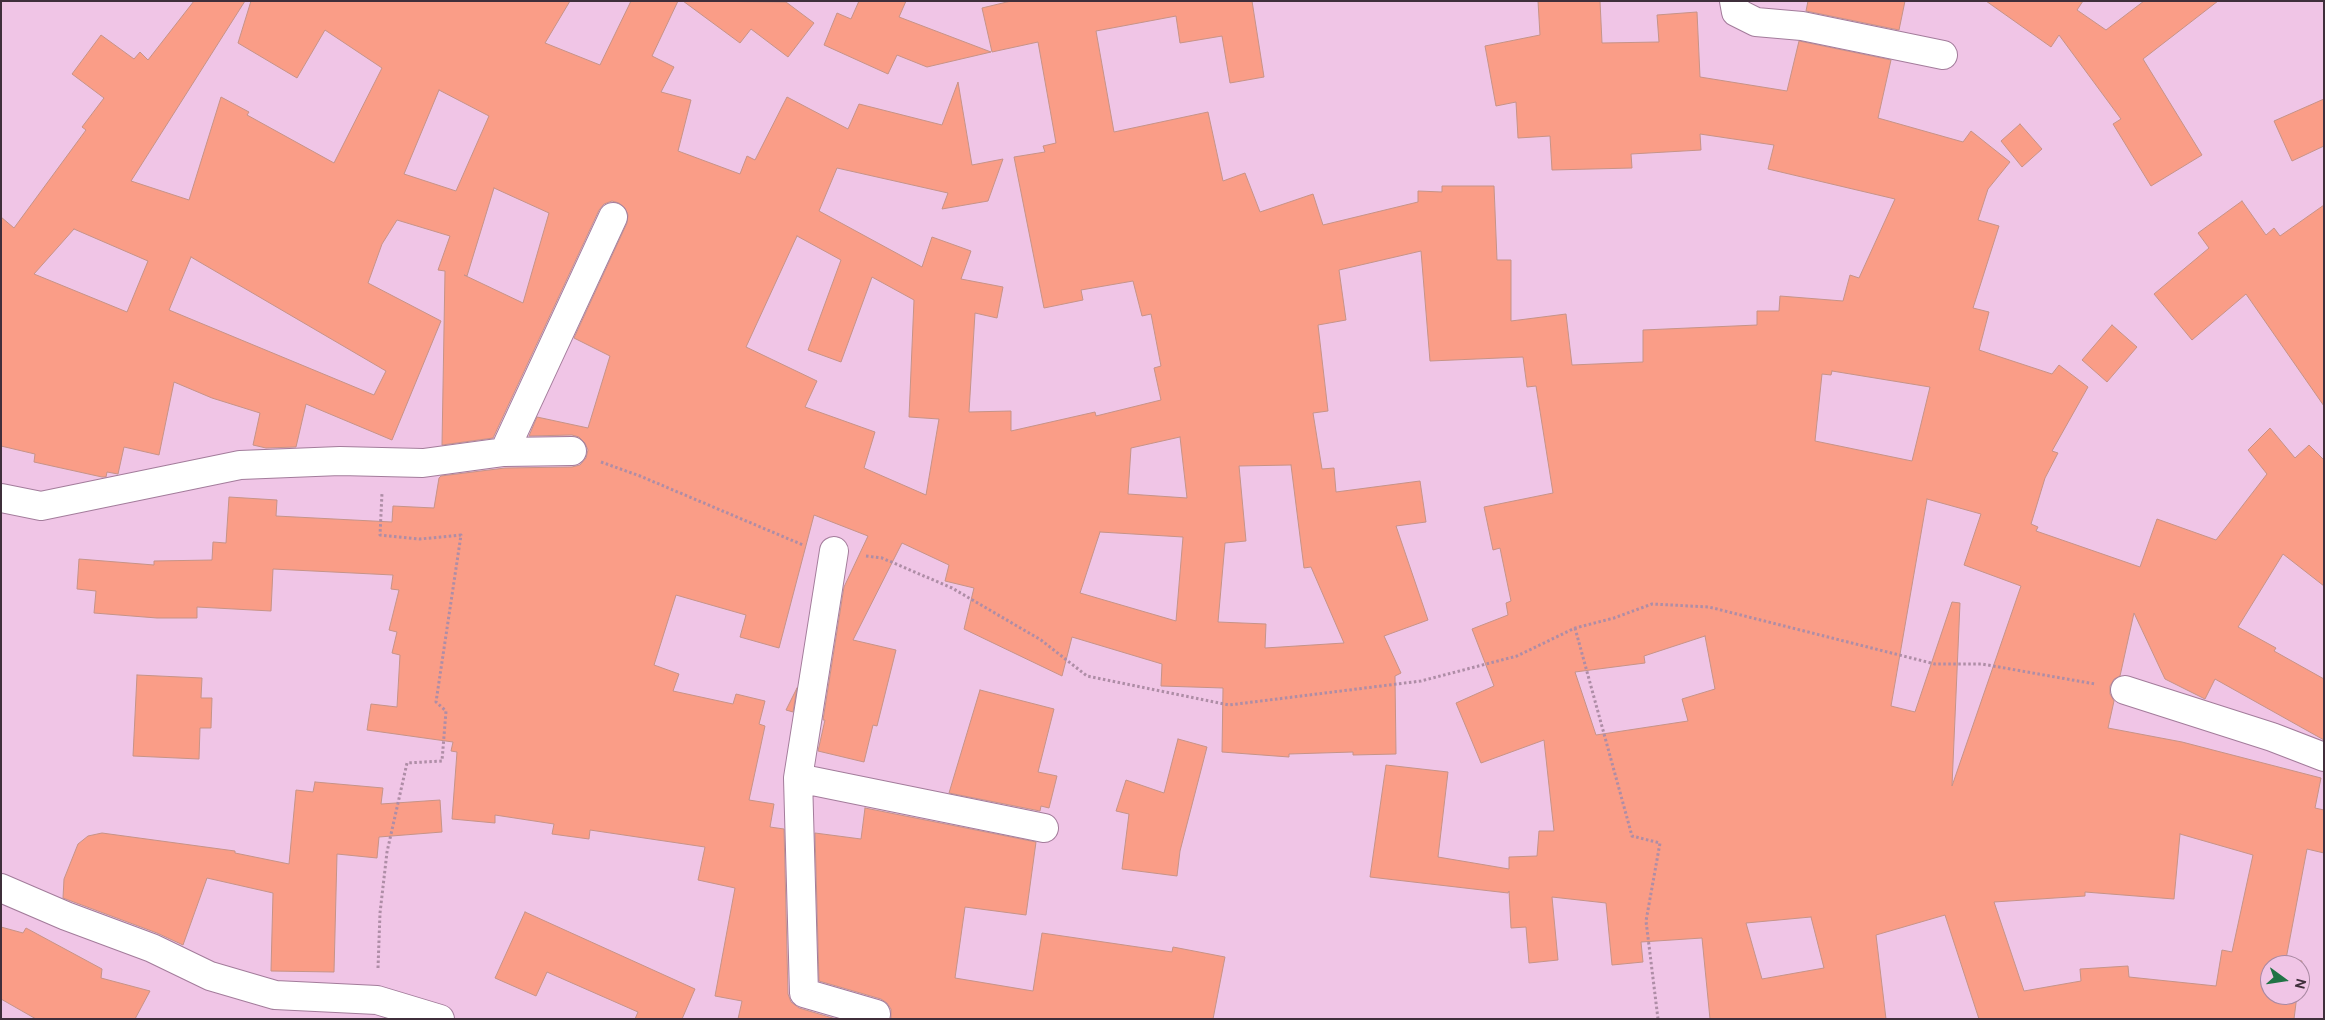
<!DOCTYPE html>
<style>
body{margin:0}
#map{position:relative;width:2325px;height:1020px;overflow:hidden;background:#f0c5e6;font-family:Overpass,sans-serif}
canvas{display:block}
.frame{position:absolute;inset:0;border:2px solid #3f2f3b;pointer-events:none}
.north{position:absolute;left:2260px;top:955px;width:50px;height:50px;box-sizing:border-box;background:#f0c5e6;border:1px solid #a989a2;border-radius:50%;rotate:104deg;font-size:14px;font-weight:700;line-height:20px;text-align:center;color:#3f2f3b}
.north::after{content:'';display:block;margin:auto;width:18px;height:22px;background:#207345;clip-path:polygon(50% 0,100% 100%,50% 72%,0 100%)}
</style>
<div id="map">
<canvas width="2325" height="1020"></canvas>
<div class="frame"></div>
<div class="north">N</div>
</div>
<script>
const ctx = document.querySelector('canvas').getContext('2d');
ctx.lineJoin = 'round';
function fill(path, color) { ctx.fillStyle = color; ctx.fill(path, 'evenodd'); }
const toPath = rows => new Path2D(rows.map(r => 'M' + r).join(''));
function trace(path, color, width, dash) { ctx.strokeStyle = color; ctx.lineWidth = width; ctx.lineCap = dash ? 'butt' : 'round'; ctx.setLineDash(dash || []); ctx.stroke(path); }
const building = toPath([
 [194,1,245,1,131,181,189,200,221,97,249,112,247,115,334,163,382,68,325,30,297,78,238,43,251,1,570,1,545,43,600,65,631,1,678,1,652,56,674,67,661,92,691,100,678,151,740,174,747,156,755,160,787,97,848,129,859,104,942,125,958,82,972,165,1003,159,988,201,942,209,948,193,837,168,819,211,922,267,932,237,971,251,961,279,1003,287,997,318,975,313,969,412,1011,411,1011,431,1095,412,1096,416,1161,400,1154,368,1161,366,1151,314,1142,316,1133,281,1081,290,1083,300,1044,308,1014,157,1045,152,1043,146,1056,143,1038,42,992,52,982,8,1011,1,1252,1,1264,77,1230,83,1222,36,1180,43,1176,16,1096,31,1114,132,1208,112,1223,181,1245,173,1260,212,1313,194,1323,225,1418,202,1418,191,1442,192,1442,186,1494,186,1497,260,1511,260,1511,321,1566,314,1572,365,1643,362,1643,330,1757,325,1757,311,1779,311,1780,296,1843,301,1850,275,1859,278,1895,199,1768,169,1774,145,1700,134,1701,150,1631,154,1632,168,1552,170,1550,136,1518,138,1516,102,1496,106,1485,46,1540,35,1538,1,1600,1,1602,43,1659,42,1657,15,1697,12,1700,77,1787,91,1799,41,1891,60,1878,118,1963,142,1971,131,2010,162,1988,189,1978,220,1999,226,1973,308,1989,312,1979,350,2052,374,2059,365,2088,387,2052,451,2058,453,2045,478,2031,524,2038,527,2036,531,2140,567,2157,519,2216,540,2267,474,2248,450,2270,428,2295,458,2309,445,2324,460,2324,586,2283,554,2238,627,2276,648,2274,651,2324,679,2324,740,2215,679,2205,699,2165,679,2134,613,2120,676,2114,679,2110,686,2110,694,2114,701,2108,728,2182,742,2321,778,2315,808,2324,810,2324,853,2307,849,2286,959,2302,961,2300,976,2300,965,2270,965,2270,995,2297,995,2294,1019,1979,1019,1945,915,1876,935,1886,1019,1710,1019,1702,938,1641,942,1643,962,1612,965,1606,903,1552,897,1558,960,1529,963,1526,927,1511,928,1509,891,1508,893,1370,877,1386,765,1448,772,1438,857,1509,869,1509,857,1537,856,1539,831,1554,831,1544,740,1481,763,1456,703,1494,686,1472,629,1508,615,1506,603,1511,601,1500,548,1493,550,1484,507,1553,493,1536,386,1527,387,1523,357,1430,361,1421,251,1339,270,1346,320,1318,325,1328,411,1313,413,1322,469,1334,468,1336,492,1420,481,1426,522,1396,526,1428,620,1384,636,1401,673,1395,676,1396,754,1353,755,1353,752,1289,754,1289,757,1222,752,1223,688,1161,686,1162,664,1072,637,1062,676,964,629,974,588,945,581,949,565,902,543,853,640,896,650,877,726,873,725,864,762,818,751,825,720,823,720,844,587,868,536,814,515,779,648,740,637,746,615,676,595,654,665,679,674,673,691,733,704,736,694,765,701,759,724,765,726,749,800,774,804,770,827,784,829,788,994,791,1002,799,1008,836,1019,738,1019,742,1001,715,996,735,888,698,880,705,847,590,830,589,839,552,834,554,824,495,815,495,823,452,819,457,752,451,751,453,742,367,730,371,704,397,707,400,655,392,653,397,632,389,630,399,590,391,589,393,575,273,569,271,611,197,607,197,618,157,618,94,613,96,591,77,589,79,559,154,565,154,561,212,560,213,542,226,543,229,497,277,500,276,516,392,522,393,506,434,508,439,478,441,476,505,468,572,467,580,465,586,458,588,450,585,443,579,437,572,435,529,436,537,417,588,428,610,356,574,338,627,223,628,215,625,208,619,203,612,201,604,204,599,210,493,438,442,445,445,271,438,270,450,236,397,220,382,244,368,283,441,321,392,440,306,404,296,447,266,448,253,445,260,413,212,398,174,382,159,455,124,447,118,474,107,472,106,477,102,477,34,462,35,454,1,446,1,217,14,228,86,130,82,127,104,98,72,74,101,35,134,59,140,52,148,60,194,1],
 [439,90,489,116,456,191,404,174,439,90],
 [494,188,549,213,523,303,464,275,467,276,494,188],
 [74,229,148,261,127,312,34,274,74,229],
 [797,236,841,260,808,350,841,362,872,277,914,300,909,417,939,419,926,495,864,468,875,432,805,407,817,381,746,347,797,236],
 [191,257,386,371,374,395,169,310,191,257],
 [1832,371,1930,387,1912,461,1815,441,1822,374,1831,375,1832,371],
 [1180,437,1187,498,1128,494,1131,448,1180,437],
 [1291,465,1304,568,1311,567,1344,643,1265,648,1266,624,1218,622,1225,543,1246,541,1239,466,1291,465],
 [1927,499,1981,514,1964,565,2021,586,1952,786,1960,603,1952,602,1915,712,1891,706,1927,499],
 [1100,532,1183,537,1176,621,1080,593,1100,532],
 [1705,636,1715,689,1682,699,1688,721,1596,735,1575,672,1645,663,1644,656,1705,636],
 [2180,834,2253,855,2232,952,2222,950,2216,986,2129,977,2128,966,2080,969,2081,981,2024,991,1994,902,2085,896,2085,892,2174,899,2180,834],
 [1811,917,1824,968,1762,979,1746,923,1811,917],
 [683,1,786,2,814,23,788,57,751,29,740,43,683,1],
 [859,1,906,1,899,17,991,52,927,67,897,55,888,74,824,45,837,13,851,19,859,1],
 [1808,1,1905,1,1899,30,1806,11,1808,1],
 [1986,1,2083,1,2077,10,2106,30,2144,1,2218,1,2143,59,2202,155,2151,186,2113,124,2121,119,2059,35,2051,47,1986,1],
 [2324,99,2324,146,2292,161,2274,121,2324,99],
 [2020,124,2042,149,2022,167,2001,141,2020,124],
 [2242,201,2266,235,2274,228,2280,236,2324,205,2324,406,2246,294,2192,340,2154,294,2209,248,2198,233,2242,201],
 [2112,325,2137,347,2107,382,2082,360,2112,325],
 [137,675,202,678,201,698,212,698,211,728,200,728,199,759,133,756,137,675],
 [797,688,793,712,786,710,797,688],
 [980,690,1054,709,1038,772,1057,776,1049,808,1041,806,1040,811,949,793,980,690],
 [1178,739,1207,747,1180,851,1177,876,1122,869,1129,814,1116,811,1126,780,1164,793,1178,739],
 [315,782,383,788,381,804,440,800,442,832,379,837,377,858,337,854,334,972,271,971,273,893,207,878,183,945,157,933,63,898,64,879,78,844,88,836,102,833,235,851,235,853,289,864,296,790,313,792,315,782],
 [865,808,1036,842,1026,915,965,907,955,978,1033,991,1042,933,1172,952,1173,947,1225,957,1213,1019,891,1019,891,1009,887,1003,881,999,819,981,815,833,861,839,865,808],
 [525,912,695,989,682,1019,635,1019,638,1012,547,972,536,996,495,978,525,912],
 [1,927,23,933,26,928,102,969,101,978,150,991,135,1019,36,1019,1,999,1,927]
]);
const path = toPath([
 [601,462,640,476,803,545],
 [866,556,882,558,952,588,1041,640,1087,676,1229,705,1421,681,1517,656,1575,628,1614,618,1652,604,1709,607,1935,664,1982,664,2095,684],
 [1575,628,1632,836,1660,843,1646,921,1658,1019],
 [378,968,380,913,387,852,407,763,442,761,446,711,436,702,461,535,420,539,380,535,382,493]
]);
const street = toPath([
 [1734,1,1736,12,1756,22,1802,26,1943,55],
 [504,452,613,217],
 [1,498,41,506,240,465,340,461,423,463,504,452,572,451],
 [2125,690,2272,737,2324,757],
 [798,778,834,551],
 [1,888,66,916,152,948,210,976,275,995,377,1000,440,1019],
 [875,1019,876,1014,804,993,798,778,1044,828]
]);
fill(building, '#fa9d87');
trace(building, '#c69387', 1);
trace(street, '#a37c9b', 30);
trace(path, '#ae8da6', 3, [2.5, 2.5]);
trace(street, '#fff', 28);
</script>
